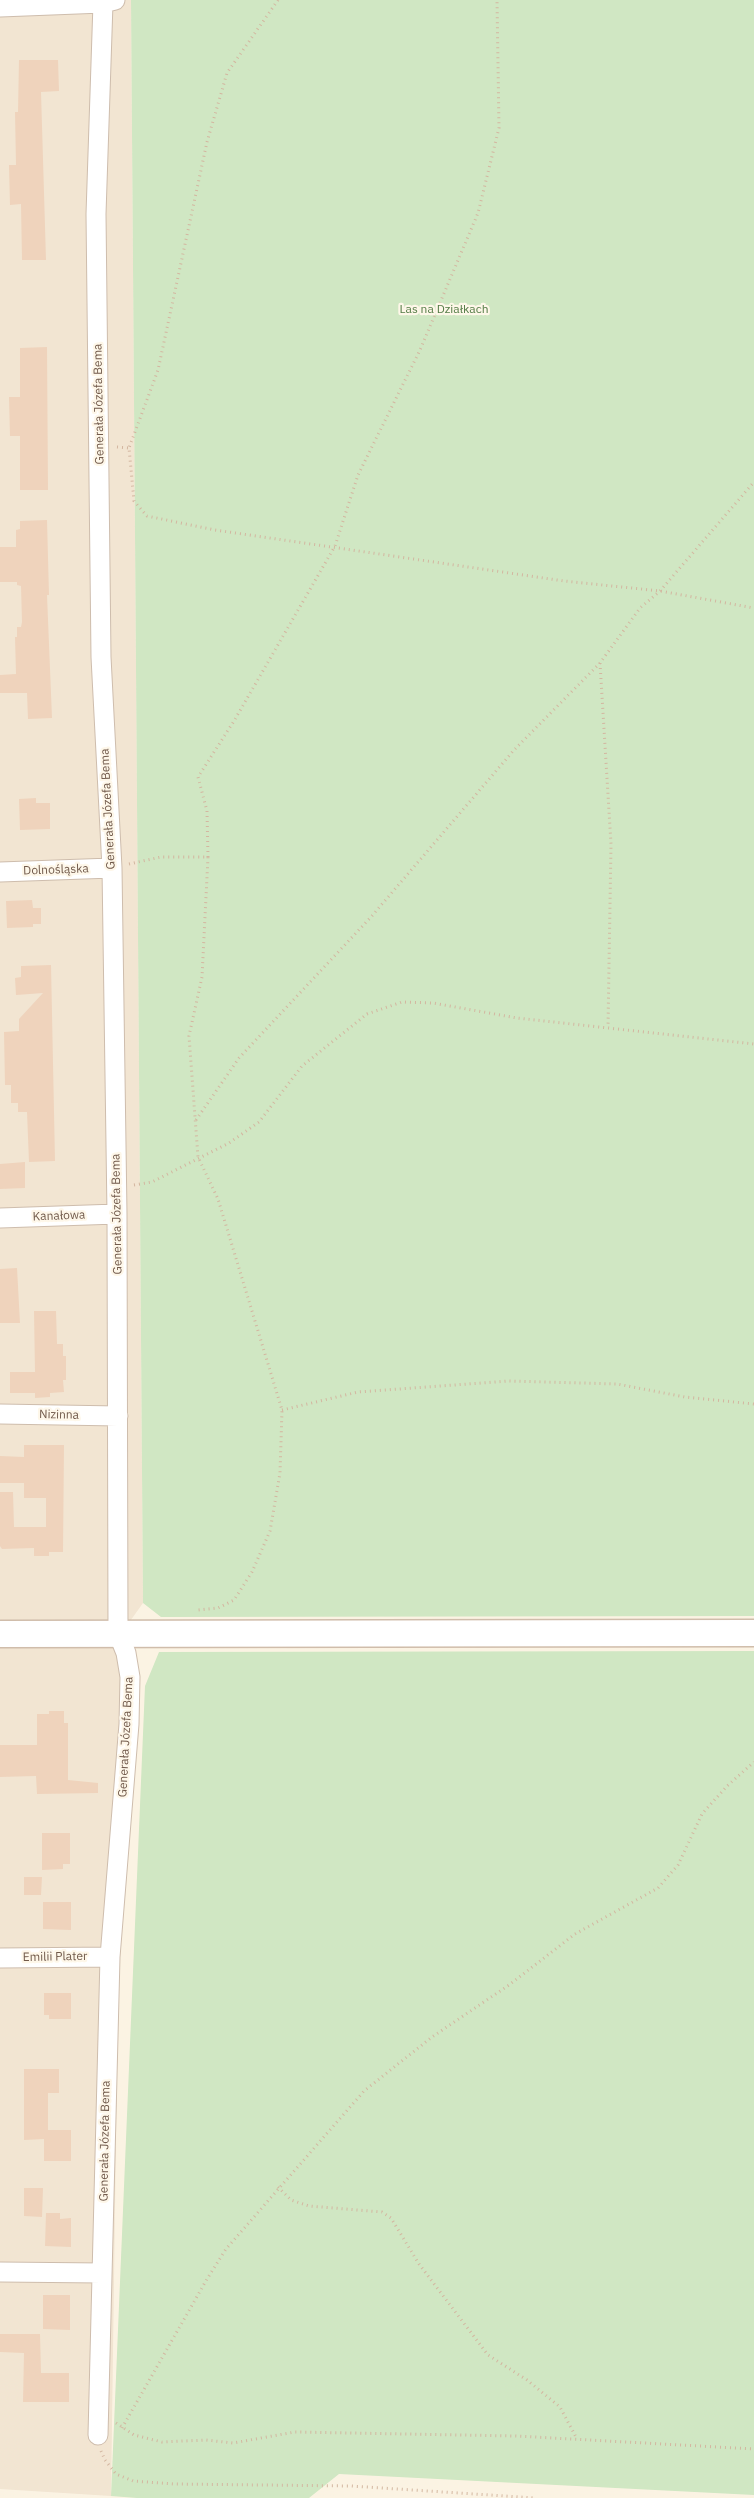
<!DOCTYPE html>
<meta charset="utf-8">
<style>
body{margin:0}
canvas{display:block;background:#fbf3e3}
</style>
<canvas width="754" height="2498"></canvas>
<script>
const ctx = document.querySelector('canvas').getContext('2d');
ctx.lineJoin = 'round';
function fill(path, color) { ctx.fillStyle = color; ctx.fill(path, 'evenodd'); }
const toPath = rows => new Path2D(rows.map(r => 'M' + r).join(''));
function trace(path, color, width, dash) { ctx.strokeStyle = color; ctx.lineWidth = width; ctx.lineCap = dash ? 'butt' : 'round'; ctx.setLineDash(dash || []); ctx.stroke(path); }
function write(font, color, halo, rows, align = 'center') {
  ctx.font = font + ' "IBM Plex Sans",sans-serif'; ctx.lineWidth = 4.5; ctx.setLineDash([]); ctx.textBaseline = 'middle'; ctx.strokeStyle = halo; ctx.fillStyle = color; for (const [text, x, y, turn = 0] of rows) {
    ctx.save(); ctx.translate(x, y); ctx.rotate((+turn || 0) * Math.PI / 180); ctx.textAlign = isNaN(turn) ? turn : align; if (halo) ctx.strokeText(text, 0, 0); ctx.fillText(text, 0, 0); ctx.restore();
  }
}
const residential = toPath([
 [0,0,131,0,143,1603,123,1631,111,2496,0,2489]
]);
const green = toPath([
 [131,0,754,0,754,1616,161,1617,143,1603],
 [754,1651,754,2495,339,2474,309,2498,137,2498,111,2496,145,1686,159,1652]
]);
const building = toPath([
 [19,60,58,60,59,91,41,92,46,260,22,260,21,204,10,205,9,165,16,165,15,112,18,112],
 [47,347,48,490,20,490,20,436,10,436,9,397,20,397,20,348],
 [47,520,49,595,47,595,52,718,28,719,27,693,0,693,0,675,16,674,15,637,17,637,17,627,21,627,22,622,21,586,17,585,17,582,0,582,0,547,16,547,16,530,20,529,20,521],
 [36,798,36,803,50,803,50,829,20,830,19,799],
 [32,900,33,908,41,908,41,924,33,924,33,927,7,928,6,901],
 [51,965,55,1161,29,1162,27,1112,18,1112,18,1103,11,1103,11,1085,5,1085,4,1032,19,1031,19,1019,43,993,16,995,15,978,21,977,21,966],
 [25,1162,25,1188,0,1189,0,1164],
 [17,1268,20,1323,0,1323,0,1269],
 [34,1311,56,1311,57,1344,63,1344,63,1356,66,1356,66,1380,63,1380,64,1392,50,1393,50,1397,35,1398,35,1393,10,1393,10,1372,35,1372],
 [24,1445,64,1445,63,1552,49,1552,49,1556,34,1556,34,1548,2,1549,0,1546,0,1492,13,1492,14,1527,46,1527,46,1498,24,1498,24,1483,0,1483,0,1456,24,1457],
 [49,1711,64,1711,64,1723,68,1723,68,1780,98,1783,98,1793,37,1794,36,1776,0,1777,0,1745,37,1745,37,1714,49,1714],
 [42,1833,70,1833,70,1864,63,1864,63,1869,42,1870],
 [24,1877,42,1877,41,1895,24,1895],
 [43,1902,71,1902,71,1930,43,1929],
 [44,1993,71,1993,71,2019,49,2019,49,2015,44,2015],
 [24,2069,59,2069,59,2093,48,2093,48,2130,71,2130,71,2161,44,2161,44,2139,24,2140],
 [24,2188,43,2188,42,2217,24,2216],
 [46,2213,60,2213,60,2219,71,2218,71,2247,45,2246],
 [43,2295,70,2295,70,2330,43,2329],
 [0,2334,40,2334,41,2373,69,2373,69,2402,23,2402,24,2353,0,2352]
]);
const path = toPath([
 [278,0,227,73,207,142,158,370,129,448,134,501,147,516,215,530,564,581,660,591,754,608],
 [117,447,129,448],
 [600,663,611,844,608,1027],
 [208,857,207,811,198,777,234,721,335,546,358,475,420,350,478,213,499,128,497,0],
 [129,864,161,857,208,857,202,977,189,1036,198,1157,218,1199,282,1410,280,1473,270,1531,252,1572,234,1600,218,1608,198,1610],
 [196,1120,239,1058,371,917,514,750,600,663,640,608,660,591,754,482],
 [134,1185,152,1182,229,1143,259,1122,302,1066,367,1014,402,1002,433,1003,517,1018,754,1044],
 [282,1410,358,1392,509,1381,617,1384,685,1397,754,1404],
 [278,2187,291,2200,309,2206,382,2212,391,2218,419,2264,488,2355,527,2380,560,2407,577,2439],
 [116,2423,134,2435,162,2442,206,2440,233,2443,295,2432,516,2436,754,2449],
 [122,2428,207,2279,226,2249,364,2091,432,2037,509,1985,575,1934,658,1888,678,1865,702,1814,727,1786,754,1762],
 [101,2451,105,2460,116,2474,133,2481,174,2484,351,2486,536,2498]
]);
const street = toPath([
 [0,7,103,3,115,0],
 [0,872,112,868],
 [0,1218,117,1214],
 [0,1414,118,1416],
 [0,1958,110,1957],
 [0,2272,102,2273],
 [98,2435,110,1957,129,1724,130,1677,126,1653,118,1633,117,1214,112,868,101,657,96,214,103,3]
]);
const secondary = toPath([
 [0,1634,754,1633]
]);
const parkNames = [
 ["Las na Działkach",444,310]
];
const streetNames = [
 ["Generała Józefa Bema",99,404,-91],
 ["Generała Józefa Bema",108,809,-93],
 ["Dolnośląska",56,870,-2],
 ["Generała Józefa Bema",117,1214,-91],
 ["Kanałowa",59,1216,-2],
 ["Nizinna",59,1415,1],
 ["Generała Józefa Bema",126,1737,-87],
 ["Emilii Plater",55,1957,-1],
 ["Generała Józefa Bema",105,2141,-89]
];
fill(residential, '#f2e5d2');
fill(green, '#d0e7c3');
fill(building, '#efd3bc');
trace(street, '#cebdad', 21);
trace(secondary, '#d0bdab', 29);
trace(path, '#d3b6a0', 3, [1, 4]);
trace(street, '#fff', 19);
trace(secondary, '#fff', 26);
write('12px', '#547c46', '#fef7e9', parkNames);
write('12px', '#715a4b', '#fef7e9', streetNames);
</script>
